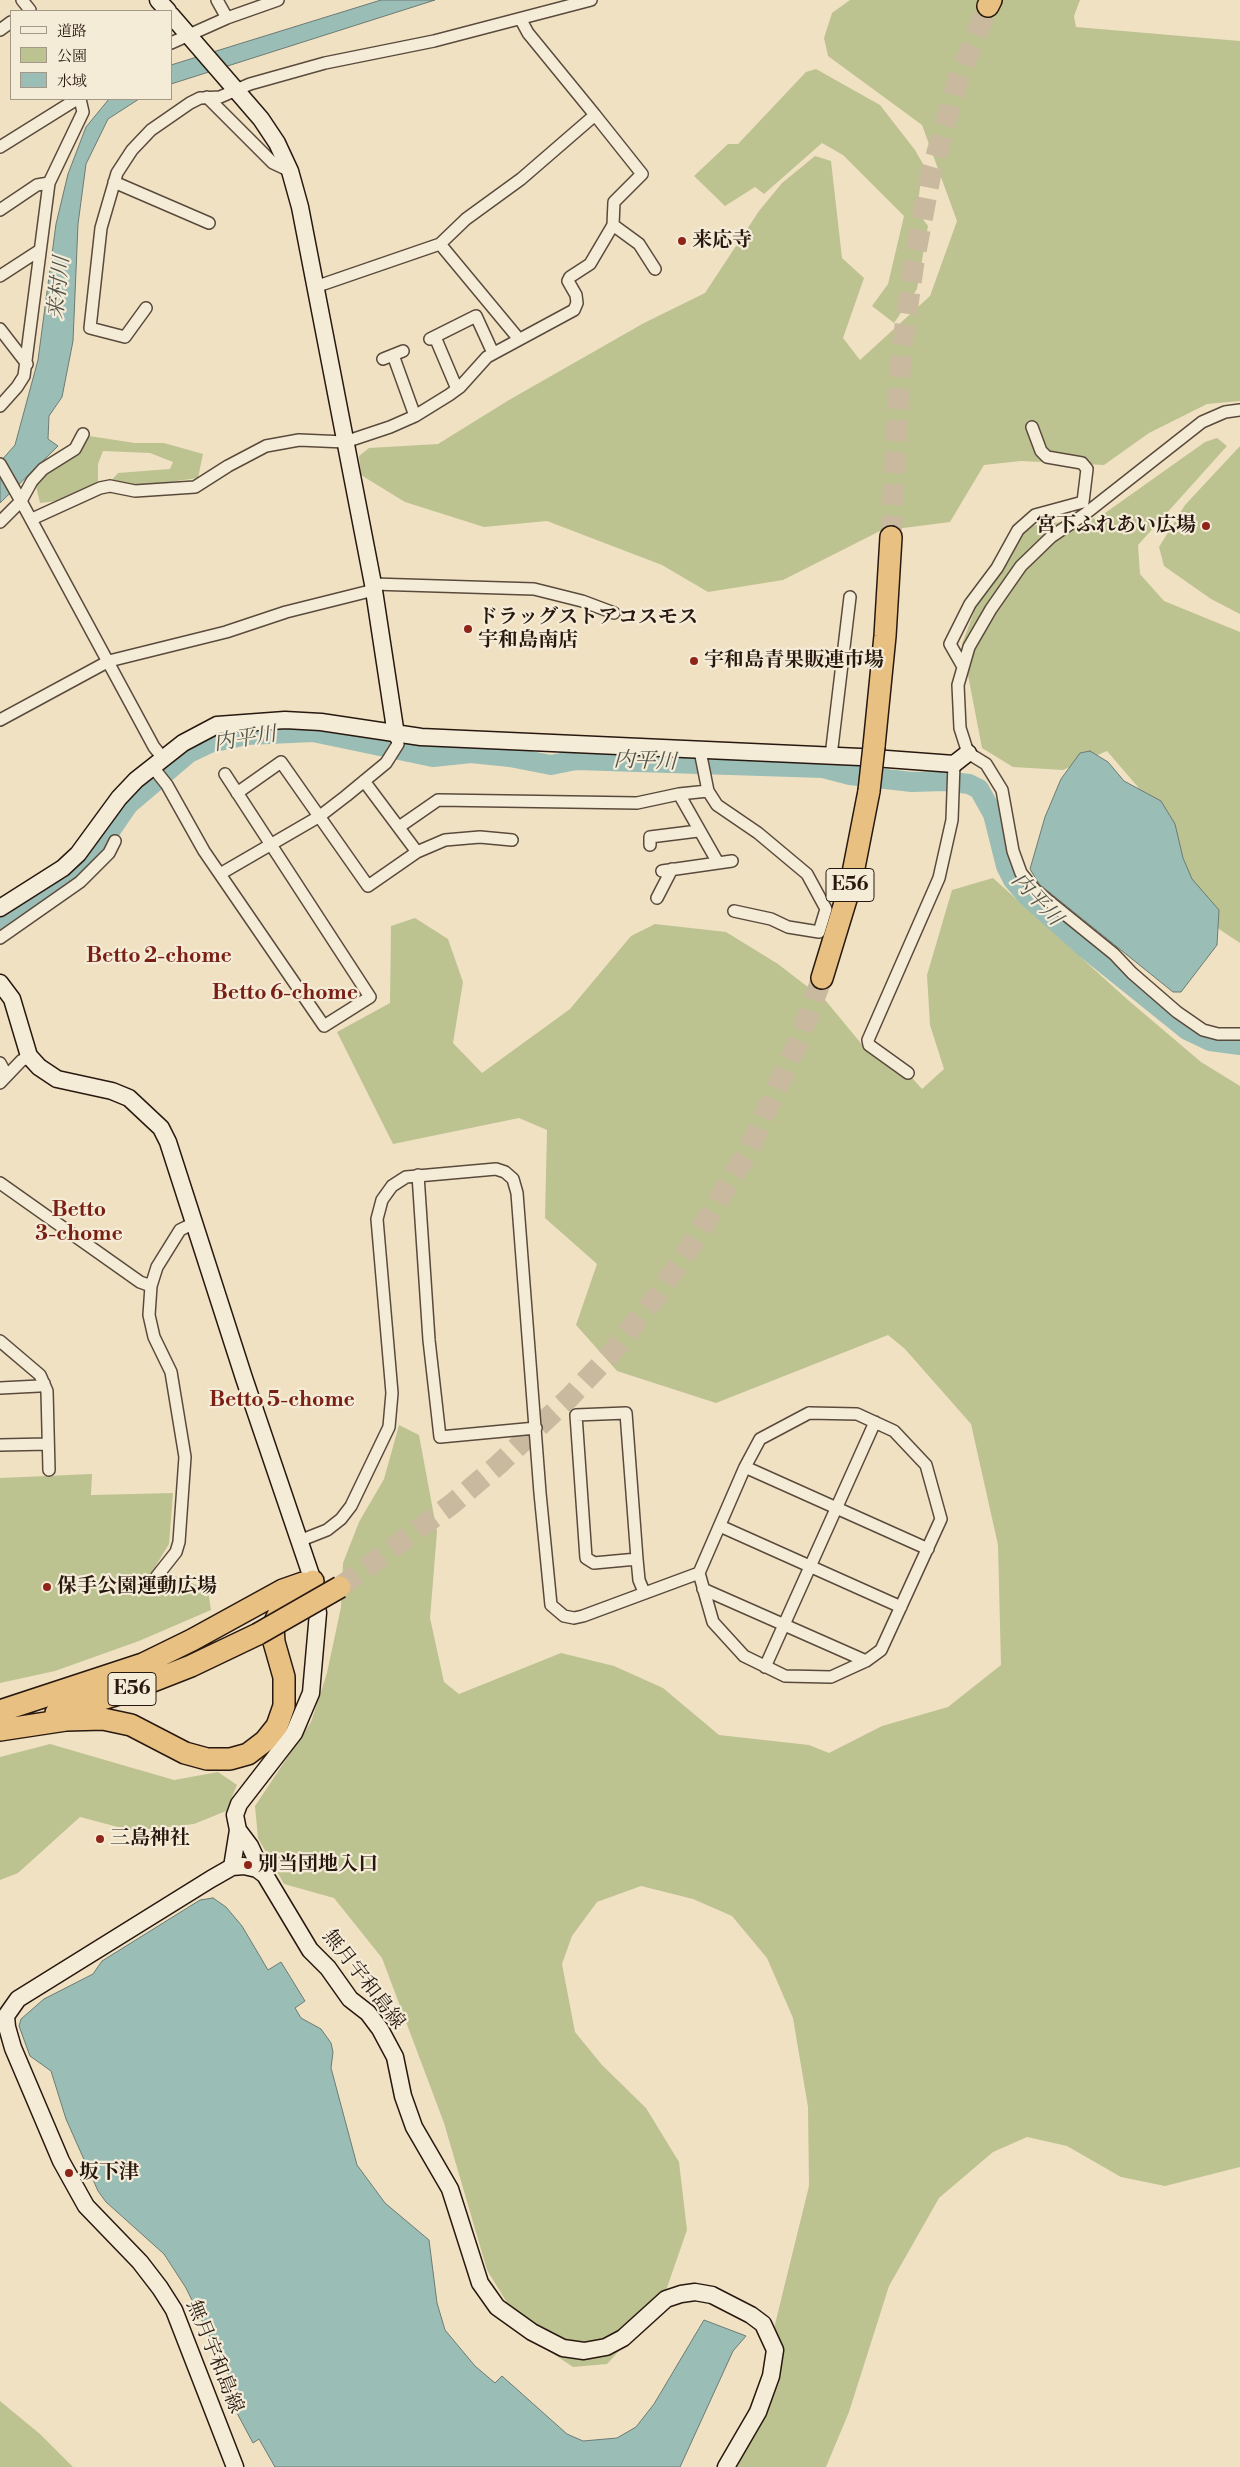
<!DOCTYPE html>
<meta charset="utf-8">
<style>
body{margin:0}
#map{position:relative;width:1240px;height:2467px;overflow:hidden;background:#f0e1c3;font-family:"Libre Bodoni","Noto Serif JP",serif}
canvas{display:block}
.legend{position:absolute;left:10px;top:10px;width:162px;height:90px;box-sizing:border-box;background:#f5ecd8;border:1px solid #a39788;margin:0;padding:6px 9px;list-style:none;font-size:15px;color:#28180f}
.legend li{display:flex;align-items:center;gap:10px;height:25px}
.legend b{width:25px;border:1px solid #a39788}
</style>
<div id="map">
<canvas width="1240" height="2467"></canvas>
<ul class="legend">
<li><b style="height:6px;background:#f5ecd8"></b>道路</li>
<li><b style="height:14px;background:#bdc291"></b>公園</li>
<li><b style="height:14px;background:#9abdb6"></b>水域</li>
</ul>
</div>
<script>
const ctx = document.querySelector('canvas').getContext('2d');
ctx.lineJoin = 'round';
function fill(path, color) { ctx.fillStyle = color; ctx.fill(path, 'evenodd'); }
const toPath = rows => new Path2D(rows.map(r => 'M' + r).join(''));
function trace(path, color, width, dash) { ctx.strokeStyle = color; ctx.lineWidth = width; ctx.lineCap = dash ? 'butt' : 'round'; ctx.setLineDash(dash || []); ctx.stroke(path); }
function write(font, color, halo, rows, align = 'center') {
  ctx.font = font + ' "Libre Bodoni","Noto Serif JP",serif'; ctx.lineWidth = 4.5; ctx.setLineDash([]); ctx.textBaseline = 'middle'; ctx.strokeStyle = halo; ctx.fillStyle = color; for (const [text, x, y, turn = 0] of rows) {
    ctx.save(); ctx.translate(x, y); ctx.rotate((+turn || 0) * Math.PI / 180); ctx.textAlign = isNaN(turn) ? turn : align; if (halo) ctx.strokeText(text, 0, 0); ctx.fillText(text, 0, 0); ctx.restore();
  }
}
const green = toPath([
 [850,0,1080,0,1074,16,1076,27,1240,41,1240,401,1207,404,1149,433,1104,465,1021,461,984,465,950,522,880,531,783,580,708,592,662,565,547,521,484,527,405,502,361,475,359,456,369,448,438,444,509,400,644,323,705,293,759,211,782,183,815,156,831,161,842,258,864,278,843,338,860,360,930,296,957,221,922,125,828,56,824,38,832,13],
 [816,69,880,105,915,150,923,164,917,211,928,226,917,289,894,323,872,306,888,284,904,216,843,155,822,143,764,194,755,187,725,206,694,176,728,144,738,144,806,72],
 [89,436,135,443,164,443,203,454,198,478,133,487,110,482,118,473,170,469,173,462,150,453,103,451,98,464,98,481,65,500,40,503,36,486,43,474,75,453],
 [1217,438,1227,446,1138,545,1140,574,1164,601,1240,632,1240,943,1210,923,1138,787,1107,751,1063,770,1013,767,982,748,962,644,991,566,1028,526,1098,518,1205,442],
 [1240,446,1240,614,1211,599,1164,566,1159,547,1185,505],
 [993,878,1128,1000,1201,1062,1240,1086,1240,2167,1165,2186,1121,2177,1067,2146,1027,2137,993,2152,939,2198,889,2286,849,2412,826,2467,720,2467,742,2426,764,2369,809,2186,808,2107,793,2018,767,1958,732,1916,693,1899,641,1886,597,1902,572,1936,562,1964,575,2032,602,2065,646,2108,679,2162,687,2230,661,2305,607,2364,573,2367,528,2337,487,2270,444,2123,382,1958,334,1898,284,1884,258,1838,255,1806,311,1722,327,1673,341,1607,343,1563,359,1522,384,1479,399,1425,419,1435,437,1532,430,1618,444,1682,459,1694,561,1653,614,1666,663,1688,719,1735,809,1745,829,1753,882,1726,948,1707,1001,1665,998,1545,971,1424,905,1349,888,1335,716,1403,617,1371,576,1325,597,1264,545,1218,547,1130,519,1118,393,1144,337,1032,390,1003,391,926,415,918,448,939,463,982,453,1043,482,1073,570,1009,631,936,655,924,726,932,778,964,826,1001,864,1047,906,1071,922,1089,944,1069,930,1025,927,975,952,890],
 [92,1474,91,1495,173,1493,169,1544,152,1572,178,1577,208,1590,211,1610,139,1641,55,1671,0,1683,0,1478],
 [50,1744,174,1780,218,1772,237,1785,226,1811,194,1824,133,1831,80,1817,18,1873,0,1880,0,1757],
 [0,2401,40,2434,73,2467,0,2467]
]);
const water = toPath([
 [381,0,435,0,171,84,171,65,381,0],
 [109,99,139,99,108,119,86,164,78,224,73,341,62,397,49,416,48,439,58,446,0,503,0,462,15,445,38,360,56,224,68,174,86,127,109,99],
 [1090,751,1108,762,1124,781,1161,801,1175,824,1183,858,1192,879,1219,910,1217,945,1181,992,1173,992,1039,884,1030,869,1045,817,1061,779,1080,753,1090,751],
 [213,1898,226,1907,242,1926,268,1970,281,1962,305,2001,295,2008,301,2018,321,2029,331,2043,333,2052,331,2068,357,2165,385,2203,429,2240,437,2303,445,2330,475,2366,495,2383,502,2376,567,2434,583,2441,617,2438,636,2427,654,2404,704,2320,746,2336,733,2351,680,2467,275,2467,259,2439,253,2443,230,2400,238,2394,186,2288,164,2254,106,2202,98,2191,66,2119,51,2071,30,2056,19,2026,21,2019,44,1999,93,1974,102,1961,200,1900,213,1898]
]);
const river = toPath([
 [0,923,71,877,93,856,128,805,189,753,210,743,247,735,313,732,433,757,471,753,510,757,551,765,576,760,823,768,850,775,912,782,944,781,969,784,979,789,993,814,1006,866,1013,880,1026,895,1085,948,1187,1030,1210,1041,1240,1045]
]);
const highwayTunnel = toPath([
 [891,537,901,355,914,262,931,173,958,80,988,6],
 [340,1587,452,1504,498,1465,570,1397,609,1356,656,1297,694,1241,748,1151,799,1040,822,978]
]);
const street = toPath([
 [22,0,30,10,28,11],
 [217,0,227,18],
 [0,30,11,22],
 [171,43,227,18,278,0],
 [207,97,273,163,290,171],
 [0,147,77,99],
 [114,182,209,223],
 [0,210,37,185,49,183],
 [613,225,639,244,655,269],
 [440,244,518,338],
 [0,276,40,250],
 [315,287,440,244,466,219,521,179,595,115,528,33,521,20],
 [146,308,125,337,90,328,101,228,117,173,132,150,151,130,190,103,200,98,220,97,250,84,325,63,434,41,591,0],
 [0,329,27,364],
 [435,337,457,389],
 [430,339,476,316,493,353],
 [393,355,415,416],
 [383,359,403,351],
 [0,406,17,387,24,376,49,183,83,112,80,99],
 [1240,410,1225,412,1202,422,1085,514,1051,537,1021,566,991,609,969,647,958,685,960,728,968,753,986,764,1002,790,1013,851,1021,873,1035,890,1114,954,1132,973,1177,1012,1203,1030,1218,1034,1240,1034],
 [83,434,75,449,43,469,32,481,21,501,154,747,163,758],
 [0,464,21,501,0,522],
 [32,519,100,488,110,486,135,491,195,487,228,466,266,446,299,440,345,442,390,427,415,416,449,395,460,387,487,357,574,310,577,303,576,295,568,281,570,277,590,264,613,225,614,202,642,174,595,115],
 [373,584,534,589,582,601,614,613],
 [962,665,950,644,970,604,997,568,1018,530,1035,515,1083,502,1087,469,1082,463,1047,457,1041,451,1032,427],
 [0,720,109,661,226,632,286,612,374,590],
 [831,756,850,597],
 [152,766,167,785,204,851,324,1026,370,997,225,774],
 [364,781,417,852],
 [708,791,717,805,758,833,807,874,826,909,819,932,788,927,771,919,734,911],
 [237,793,281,762,368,886,417,852,445,840,480,837,512,840],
 [679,794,708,791,700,751],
 [399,827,438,800,637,803,679,794,717,861],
 [650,845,650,837,698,831],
 [662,871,732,861],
 [220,874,320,816,346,796,386,763,398,744,396,735],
 [657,898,672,869],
 [0,938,80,882,109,853,115,841],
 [0,1063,6,1074],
 [908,1073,869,1045,868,1040,939,878,952,820,954,764],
 [0,1083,21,1061,29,1056],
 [418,1175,429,1340,440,1437,536,1428],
 [0,1183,140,1282,151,1286],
 [0,1341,40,1375,47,1391,49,1470],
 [0,1388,39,1386,44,1383],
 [809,1413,857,1414,894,1431,926,1465,941,1519,881,1650,866,1661,831,1677,785,1676,744,1656,713,1622,699,1573,745,1467,760,1439,809,1413],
 [0,1445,48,1444],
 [745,1467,928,1549],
 [720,1526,901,1607],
 [299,1541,327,1530,341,1519,351,1506,389,1427,392,1393,377,1219,382,1200,392,1186,406,1177,496,1169,505,1172,513,1179,517,1193,540,1493,551,1605,564,1616,574,1618,583,1616,699,1573],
 [637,1559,594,1563,586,1558,576,1415,626,1413,637,1559,639,1580,644,1592],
 [157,1583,157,1576,176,1552,179,1542,185,1457,171,1372,154,1337,149,1315,151,1286,157,1267,180,1230,194,1223],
 [703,1589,866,1661],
 [765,1667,875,1422]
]);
const secondary = toPath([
 [158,0,168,11],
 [171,15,261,119,277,143,290,171,300,207,373,584,396,735],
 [0,908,63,868,78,854,119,798,136,780,183,743,217,725,285,720,321,722,421,737,860,757,954,764,968,753],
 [0,983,12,999,29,1056,39,1067,57,1079,112,1091,129,1098,161,1128,168,1142,244,1378,313,1581,318,1613,311,1693,294,1733,239,1804,235,1815,238,1830],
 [232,1867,238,1830,250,1846,257,1861,257,1869],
 [235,2467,174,2310,160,2288,140,2262,86,2206,61,2161,13,2048,7,2027,6,2016,18,1999,211,1879,232,1867,244,1866,257,1869,265,1875,310,1950,328,1968,350,1999,368,2013,380,2029,395,2057,403,2096,414,2127,450,2189,480,2283,497,2307,532,2332,563,2348,584,2351,606,2347,623,2338,666,2299,681,2294,695,2292,712,2295,751,2315,763,2324,775,2350,771,2376,758,2412,726,2467]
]);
const highway = toPath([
 [988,6,991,0],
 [874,746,885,636,891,537],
 [822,978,851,883,869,791],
 [0,1711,143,1664,192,1640,283,1590,303,1583],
 [56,1713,122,1693,191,1666,258,1634],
 [0,1730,66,1720,103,1719,131,1725,185,1753,207,1759,230,1759,248,1754,265,1741,277,1726,284,1706,284,1677,274,1642,273,1626,280,1611,313,1581]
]);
const highwayBridge = toPath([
 [869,791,874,746],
 [258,1634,340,1587]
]);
const markers = [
 [682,241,5,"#8f2418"],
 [1206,526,5,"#8f2418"],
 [468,629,5,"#8f2418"],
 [694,661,5,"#8f2418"],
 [47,1587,5,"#8f2418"],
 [100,1839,5,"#8f2418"],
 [248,1865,5,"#8f2418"],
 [69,2173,5,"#8f2418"]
];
const shields = [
 [850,885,48],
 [132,1689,48]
];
const shieldNames = [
 ["E56",850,885],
 ["E56",132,1689]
];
const poiNames = [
 ["来応寺",692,241],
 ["宮下ふれあい広場",1196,526,"right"],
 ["ドラッグストアコスモス",478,618],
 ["宇和島南店",478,641],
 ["宇和島青果販連市場",704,661],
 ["保手公園運動広場",57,1587],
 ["三島神社",110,1839],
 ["別当団地入口",258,1865],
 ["坂下津",79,2173]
];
const streetNames = [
 ["無月宇和島線",363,1980,52],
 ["無月宇和島線",214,2357,68]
];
const waterNames = [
 ["来村川",60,288,-84],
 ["内平川",245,740,-9],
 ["内平川",645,762,2],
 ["内平川",1036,900,47]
];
const neighbourhoodNames = [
 ["Betto 2-chome",159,957],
 ["Betto 6-chome",285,994],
 ["Betto",79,1211],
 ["3-chome",79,1235],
 ["Betto 5-chome",282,1401]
];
fill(green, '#bdc291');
fill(water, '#9abdb6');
trace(water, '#6c7b73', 1);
trace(river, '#9abdb6', 20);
trace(highwayTunnel, '#c8b99f', 21, [21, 11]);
trace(street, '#5a4a3c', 14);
trace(secondary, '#28180f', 19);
trace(highway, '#28180f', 24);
trace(street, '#f5ecd8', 11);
trace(secondary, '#f5ecd8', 16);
trace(highway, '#e8c082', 21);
trace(highwayBridge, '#28180f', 24, []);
trace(highwayBridge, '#e8c082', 21);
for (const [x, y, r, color] of markers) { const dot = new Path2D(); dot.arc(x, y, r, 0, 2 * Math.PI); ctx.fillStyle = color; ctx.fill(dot); trace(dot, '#f5ecd8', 2); }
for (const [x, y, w] of shields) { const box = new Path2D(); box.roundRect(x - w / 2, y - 16.5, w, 33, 4); ctx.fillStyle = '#f5ecd8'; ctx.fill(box); trace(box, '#28180f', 1); }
write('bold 19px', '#28180f', null, shieldNames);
write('bold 20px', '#28180f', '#f5ecd8', poiNames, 'left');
write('20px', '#28180f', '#f5ecd8', streetNames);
write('italic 21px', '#505249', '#f5ecd8', waterNames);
write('bold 21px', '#7a1f14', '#f5ecd8', neighbourhoodNames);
</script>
